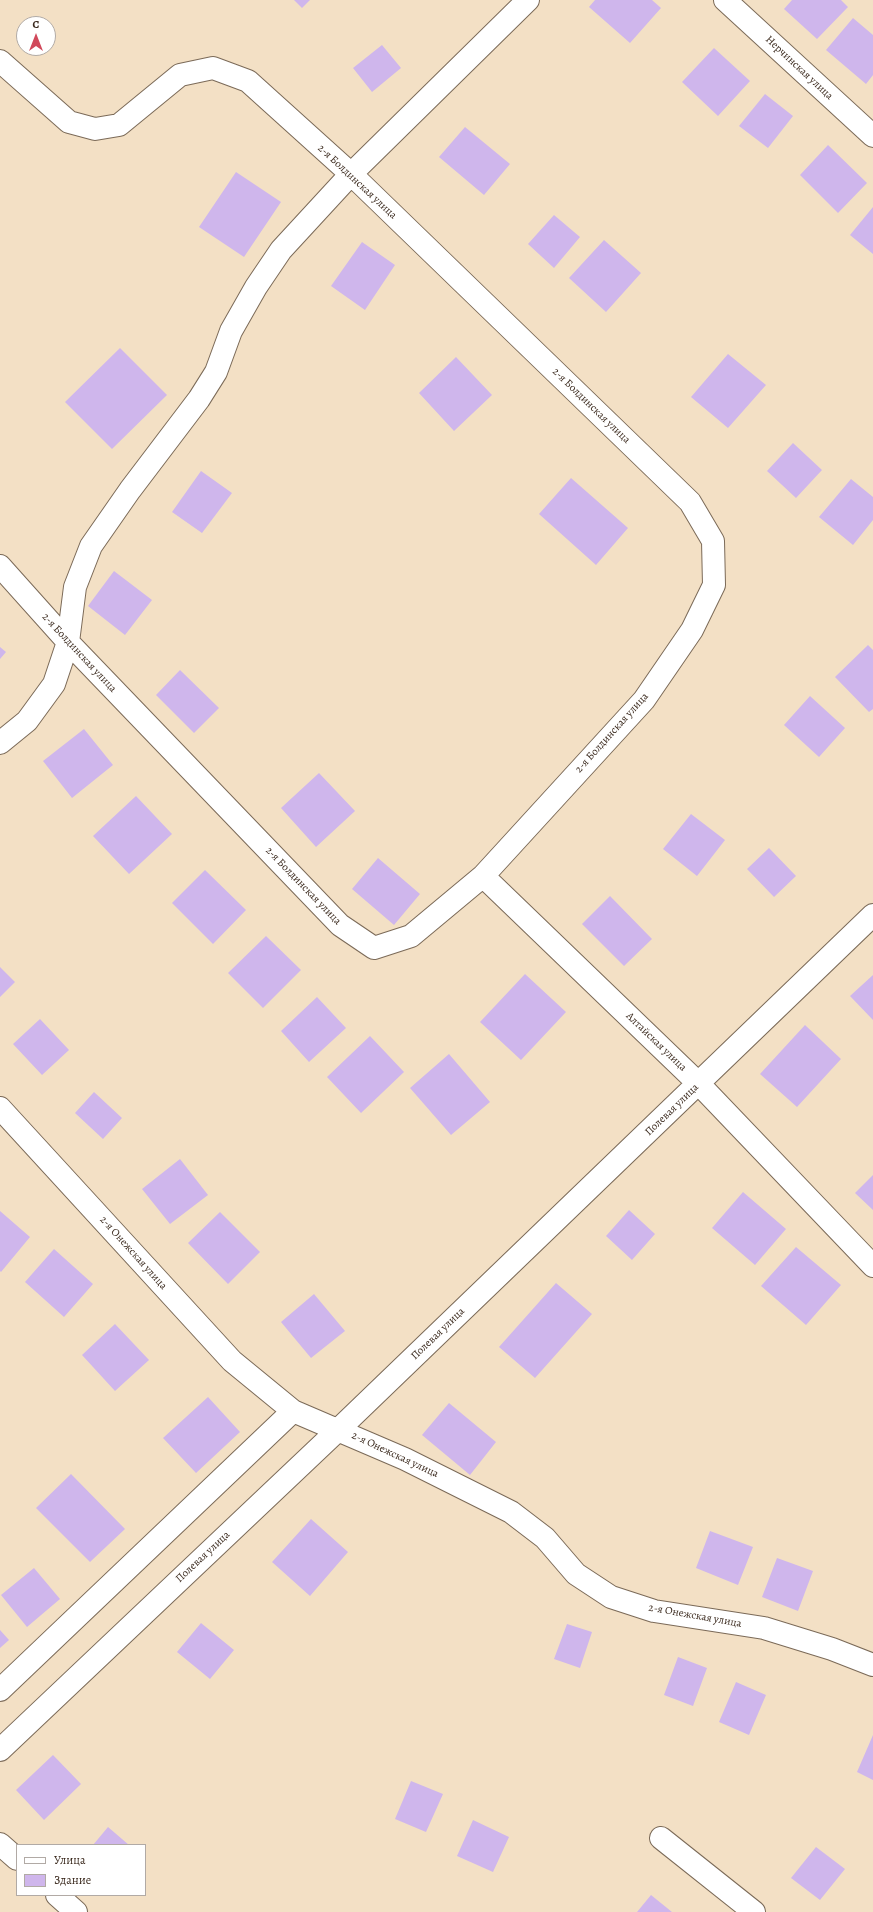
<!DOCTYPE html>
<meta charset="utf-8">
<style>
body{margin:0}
#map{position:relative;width:873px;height:1912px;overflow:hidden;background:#f3e0c5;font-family:Alegreya,serif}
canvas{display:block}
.legend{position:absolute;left:16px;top:1844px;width:130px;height:52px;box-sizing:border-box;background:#fff;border:1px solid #b1aaa5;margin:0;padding:5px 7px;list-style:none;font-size:12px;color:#3b2a1e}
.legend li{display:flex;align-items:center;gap:8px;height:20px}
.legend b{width:20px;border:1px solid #b1aaa5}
.north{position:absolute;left:16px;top:16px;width:40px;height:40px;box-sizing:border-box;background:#fff;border:1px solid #b1aaa5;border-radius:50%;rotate:0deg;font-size:11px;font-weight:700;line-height:16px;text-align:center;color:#3b2a1e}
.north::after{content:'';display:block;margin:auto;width:14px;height:18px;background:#d1495b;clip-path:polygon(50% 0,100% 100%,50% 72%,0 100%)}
</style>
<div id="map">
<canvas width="873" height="1912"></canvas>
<ul class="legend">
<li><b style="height:5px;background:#fff"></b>Улица</li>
<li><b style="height:11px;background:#cfb6ec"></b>Здание</li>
</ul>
<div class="north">С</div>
</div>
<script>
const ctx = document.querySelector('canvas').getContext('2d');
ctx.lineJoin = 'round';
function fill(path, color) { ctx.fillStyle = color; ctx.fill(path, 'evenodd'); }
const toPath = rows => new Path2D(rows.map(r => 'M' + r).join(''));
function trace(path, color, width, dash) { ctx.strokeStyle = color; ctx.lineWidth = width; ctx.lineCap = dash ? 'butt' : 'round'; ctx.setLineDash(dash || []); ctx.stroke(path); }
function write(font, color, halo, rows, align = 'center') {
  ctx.font = font + ' Alegreya,serif'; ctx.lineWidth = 3; ctx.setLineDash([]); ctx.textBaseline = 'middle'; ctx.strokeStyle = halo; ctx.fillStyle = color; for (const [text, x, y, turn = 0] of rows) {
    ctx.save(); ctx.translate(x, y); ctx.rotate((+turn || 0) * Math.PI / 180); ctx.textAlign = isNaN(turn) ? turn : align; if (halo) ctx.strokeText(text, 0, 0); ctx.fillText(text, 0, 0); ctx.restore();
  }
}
const building = toPath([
 [294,0,310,0,302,8],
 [595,0,652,0,661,8,630,43,589,7],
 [792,0,841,0,848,7,817,39,784,9],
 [853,18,873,35,873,75,866,84,826,50],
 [382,45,401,68,372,92,353,68],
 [714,48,750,81,718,116,682,82],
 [765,94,793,116,768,148,739,126],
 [465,127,510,164,484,195,439,157],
 [828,145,867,183,838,213,800,175],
 [236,172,281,202,244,257,199,227],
 [873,207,873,254,850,235],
 [554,215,580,237,554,268,528,244],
 [604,240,641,273,606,312,569,278],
 [362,242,395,265,365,310,331,286],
 [120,348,167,395,112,449,65,402],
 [728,354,766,385,728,428,691,397],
 [456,357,492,395,454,431,419,393],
 [793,443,822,470,796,498,767,471],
 [201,471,232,493,202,533,172,512],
 [571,478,628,528,596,565,539,514],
 [851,479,873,497,873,520,853,545,819,517],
 [114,571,152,600,125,635,88,606],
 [868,645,873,650,873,709,869,712,835,677],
 [0,647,6,652,0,659],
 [180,670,219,708,194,733,156,695],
 [810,696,845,728,819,757,784,725],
 [84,729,113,765,72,798,43,761],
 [319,773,355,811,316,847,281,808],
 [136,796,172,834,129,874,93,836],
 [691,814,725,840,697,876,663,849],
 [769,848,796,876,774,897,747,869],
 [378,858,420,894,394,925,352,889],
 [205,870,246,910,213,944,172,903],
 [610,896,652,939,624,966,582,924],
 [266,936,301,970,263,1008,228,973],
 [0,967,15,982,0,997],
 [525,974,566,1012,521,1060,480,1022],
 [873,975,873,1020,850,996],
 [317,997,346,1028,309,1062,281,1031],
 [40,1019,69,1050,42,1075,13,1044],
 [805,1025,841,1059,797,1107,760,1074],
 [370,1036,404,1072,361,1113,327,1077],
 [449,1054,490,1102,451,1135,410,1088],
 [94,1092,122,1118,103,1139,75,1113],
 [180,1159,208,1195,170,1224,142,1189],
 [873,1175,873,1210,855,1193],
 [743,1192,786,1229,755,1265,712,1228],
 [629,1210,655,1234,632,1260,606,1236],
 [0,1211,30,1237,1,1272,0,1271],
 [220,1212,260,1252,228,1284,188,1243],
 [796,1247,841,1285,806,1325,761,1286],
 [54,1249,93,1284,64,1317,25,1282],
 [556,1283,592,1314,535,1378,499,1347],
 [314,1294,345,1331,311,1358,281,1322],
 [115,1324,149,1360,115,1391,82,1355],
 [208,1397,240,1432,196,1473,163,1438],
 [449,1403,496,1442,470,1475,422,1435],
 [71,1474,125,1529,90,1562,36,1508],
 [311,1519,348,1552,310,1596,272,1562],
 [710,1531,753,1547,738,1585,696,1568],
 [777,1558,813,1571,798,1611,762,1597],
 [34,1568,60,1599,27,1627,1,1595],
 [201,1623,234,1650,210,1679,177,1652],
 [567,1624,592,1632,580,1668,554,1659],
 [0,1630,9,1640,0,1648],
 [678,1657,707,1668,693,1706,664,1695],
 [736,1682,766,1695,749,1735,719,1722],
 [873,1735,873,1780,857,1772],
 [53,1755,81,1784,44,1820,16,1790],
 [411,1781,443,1794,426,1832,395,1819],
 [473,1820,509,1837,493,1872,457,1856],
 [108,1827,129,1845,93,1845],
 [816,1847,845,1869,820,1900,791,1878],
 [651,1895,672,1912,637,1912]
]);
const minor = toPath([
 [725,0,873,136],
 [0,61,69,122,95,129,119,125,180,75,213,68,248,81,351,174,690,502,713,541,714,585,692,630,644,700,483,876,411,936,374,948,340,925,68,642,0,566],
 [0,743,27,721,54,684,68,642,75,587,91,546,130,490,199,399,216,372,231,331,256,287,281,250,351,174,528,0],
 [483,876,699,1084,873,1266],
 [0,1108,232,1361,293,1411,405,1459,511,1512,545,1538,576,1574,611,1597,654,1611,764,1628,832,1649,873,1665],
 [0,1690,293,1411],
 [0,1750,338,1430,873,915],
 [661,1838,754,1912],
 [0,1844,17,1859],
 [57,1895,76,1912]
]);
const streetNames = [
 ["Нерчинская улица",799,68,43],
 ["2-я Болдинская улица",357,182,43],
 ["2-я Болдинская улица",591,406,44],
 ["2-я Болдинская улица",79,653,47],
 ["2-я Болдинская улица",612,733,-48],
 ["2-я Болдинская улица",303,886,46],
 ["Алтайская улица",656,1042,44],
 ["Полевая улица",672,1110,-44],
 ["2-я Онежская улица",133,1253,48],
 ["Полевая улица",438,1334,-44],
 ["2-я Онежская улица",395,1455,25],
 ["Полевая улица",203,1557,-43],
 ["2-я Онежская улица",695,1616,10]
];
fill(building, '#cfb6ec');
trace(minor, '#7b6a58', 24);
trace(minor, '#fff', 22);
write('11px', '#3b2a1e', '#fff', streetNames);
</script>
